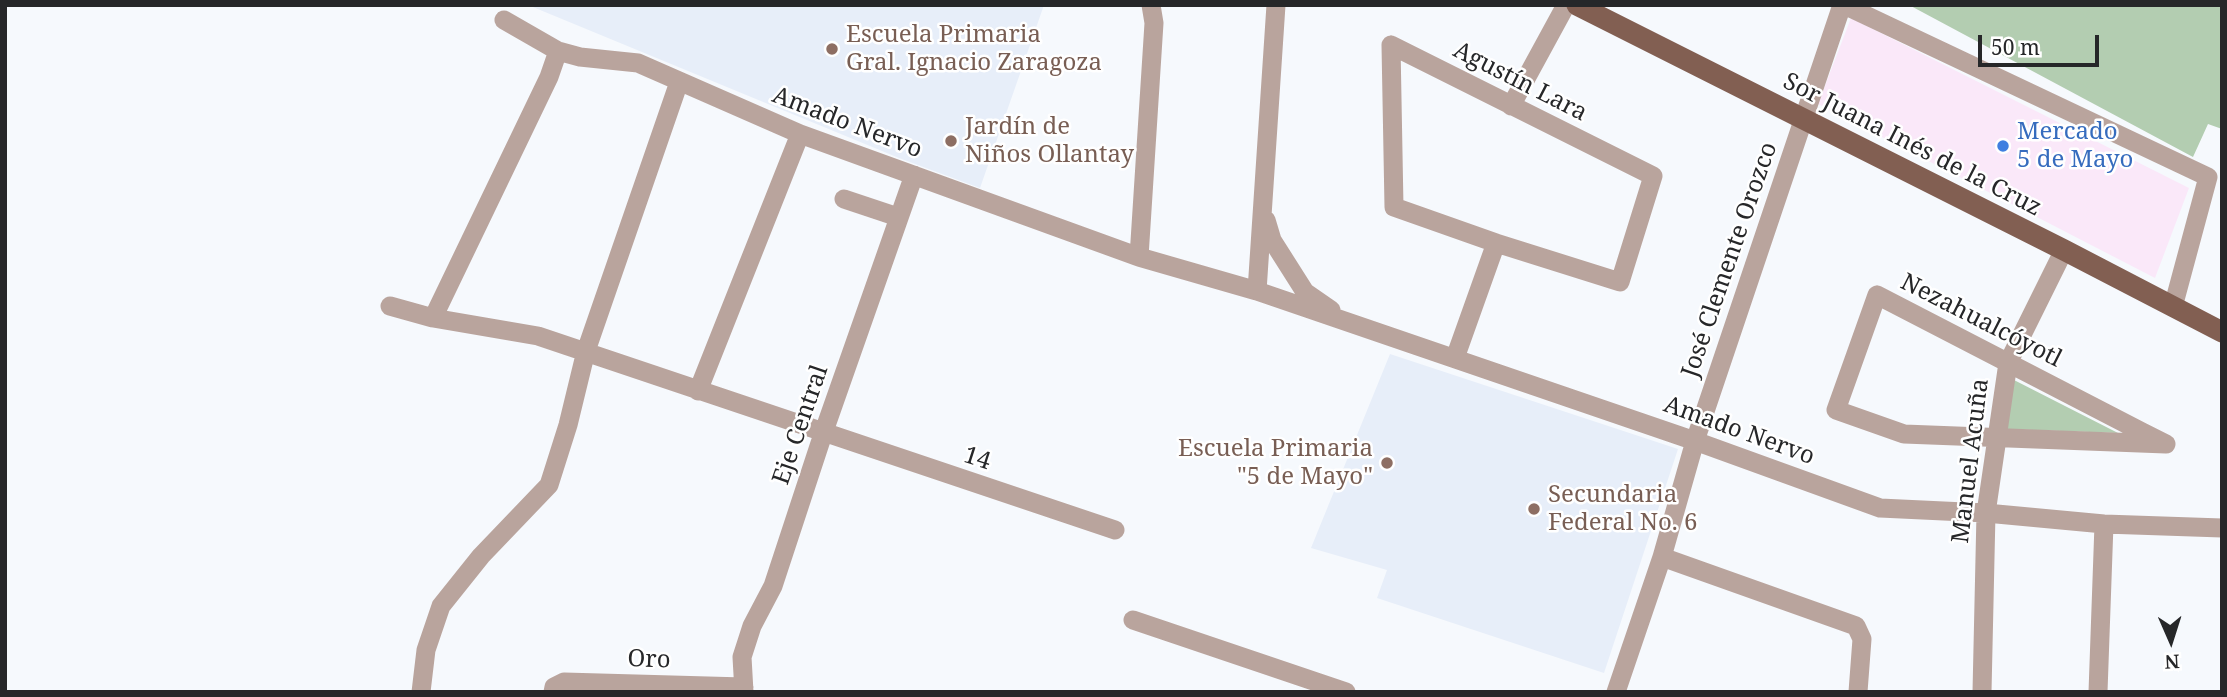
<!DOCTYPE html>
<meta charset="utf-8">
<style>
body{margin:0}
#map{position:relative;width:2227px;height:697px;overflow:hidden;background:#f6f9fd;font-family:"Noto Serif",serif}
canvas{display:block}
.frame{position:absolute;inset:0;border:7px solid #262729;pointer-events:none}
.north{position:absolute;left:2136px;top:606px;width:70px;height:70px;-webkit-text-stroke:5px #fff;paint-order:stroke;rotate:177deg;font-size:19px;font-weight:700;line-height:28px;text-align:center;color:#262729}
.north::after{content:'';display:block;margin:auto;width:24px;height:32px;background:#262729;clip-path:polygon(50% 0,100% 100%,50% 72%,0 100%)}
.scale{position:absolute;left:1978px;top:35px;width:121px;height:32px;box-sizing:border-box;border:4px solid #262729;border-top:0;padding-left:9px;font-size:21px;line-height:24px;white-space:nowrap;color:#262729;-webkit-text-stroke:5px #fff;paint-order:stroke}
</style>
<div id="map">
<canvas width="2227" height="697"></canvas>
<div class="frame"></div>
<div class="north">N</div>
<div class="scale">50 m</div>
</div>
<script>
const ctx = document.querySelector('canvas').getContext('2d');
ctx.lineJoin = 'round';
function fill(path, color) { ctx.fillStyle = color; ctx.fill(path, 'evenodd'); }
const toPath = rows => new Path2D(rows.map(r => 'M' + r).join(''));
function trace(path, color, width, dash) { ctx.strokeStyle = color; ctx.lineWidth = width; ctx.lineCap = dash ? 'butt' : 'round'; ctx.setLineDash(dash || []); ctx.stroke(path); }
function write(font, color, halo, rows, align = 'center') {
  ctx.font = font + ' "Noto Serif",serif'; ctx.lineWidth = 5; ctx.setLineDash([]); ctx.textBaseline = 'middle'; ctx.strokeStyle = halo; ctx.fillStyle = color; for (const [text, x, y, turn = 0] of rows) {
    ctx.save(); ctx.translate(x, y); ctx.rotate((+turn || 0) * Math.PI / 180); ctx.textAlign = isNaN(turn) ? turn : align; if (halo) ctx.strokeText(text, 0, 0); ctx.fillText(text, 0, 0); ctx.restore();
  }
}
const commercial = toPath([
 [1851,18,2189,188,2155,278,1818,104]
]);
const built = toPath([
 [528,5,1044,5,980,188,899,158],
 [1390,354,1678,449,1604,673,1377,598,1387,570,1311,548]
]);
const green = toPath([
 [1909,5,2222,5,2222,129,2208,124,2193,157],
 [2012,379,2118,433,2005,429]
]);
const minor = toPath([
 [1844,5,2208,177,2173,307],
 [504,20,558,51,580,57,638,63,800,134,1139,257,1257,291,1695,441,1880,508,1986,513,2104,524,2222,528],
 [1391,45,1653,176,1620,282,1496,243,1394,207,1391,45],
 [1511,106,1566,5],
 [844,199,898,217],
 [1266,220,1272,240,1305,292,1331,310],
 [1139,257,1154,23,1151,5],
 [1257,291,1276,5],
 [1877,295,2142,432,2166,444,1904,434,1836,410,1877,295],
 [390,306,433,318,538,336,1115,530],
 [433,318,549,77,558,51],
 [1455,358,1496,243],
 [698,391,800,134],
 [1662,557,1856,626,1862,639,1858,692],
 [1133,620,1346,692],
 [421,692,426,650,441,606,481,556,549,485,568,425,586,351,679,82],
 [553,692,554,687,564,682,744,687],
 [744,692,742,657,752,626,773,586,823,434,914,175],
 [1616,692,1662,557,1695,441,1842,5],
 [1982,692,1986,513,2008,363,2064,250],
 [2098,692,2104,524]
]);
const major = toPath([
 [1577,5,2064,250,2222,332]
]);
const markers = [
 [832,49,7,"#8d6e63"],
 [951,141,7,"#8d6e63"],
 [2003,146,7,"#3f7fe0"],
 [1387,463,7,"#8d6e63"],
 [1534,509,7,"#8d6e63"]
];
const educationNames = [
 ["Escuela Primaria",846,35],
 ["Gral. Ignacio Zaragoza",846,63],
 ["Jardín de",965,127],
 ["Niños Ollantay",965,155],
 ["Escuela Primaria",1373,449,"right"],
 ["\"5 de Mayo\"",1373,477,"right"],
 ["Secundaria",1548,495],
 ["Federal No. 6",1548,523]
];
const streetNames = [
 ["Agustín Lara",1520,82,27],
 ["Amado Nervo",847,123,21],
 ["Sor Juana Inés de la Cruz",1912,145,27],
 ["José Clemente Orozco",1730,260,-71],
 ["Nezahualcóyotl",1981,321,27],
 ["Eje Central",801,425,-71],
 ["Amado Nervo",1739,431,20],
 ["14",977,459,18],
 ["Manuel Acuña",1971,461,-83],
 ["Oro",649,660,2]
];
const shopNames = [
 ["Mercado",2017,132],
 ["5 de Mayo",2017,160]
];
fill(commercial, '#fae8f9');
fill(built, '#e7eef9');
fill(green, '#b3cdb1');
trace(minor, '#b9a49d', 19);
trace(major, '#825f52', 21);
for (const [x, y, r, color] of markers) { const dot = new Path2D(); dot.arc(x, y, r, 0, 2 * Math.PI); ctx.fillStyle = color; ctx.fill(dot); trace(dot, '#fff', 2.5); }
write('24px', '#785e54', '#fff', educationNames, 'left');
write('24px', '#262729', '#fff', streetNames);
write('24px', '#366cbe', '#fff', shopNames, 'left');
</script>
